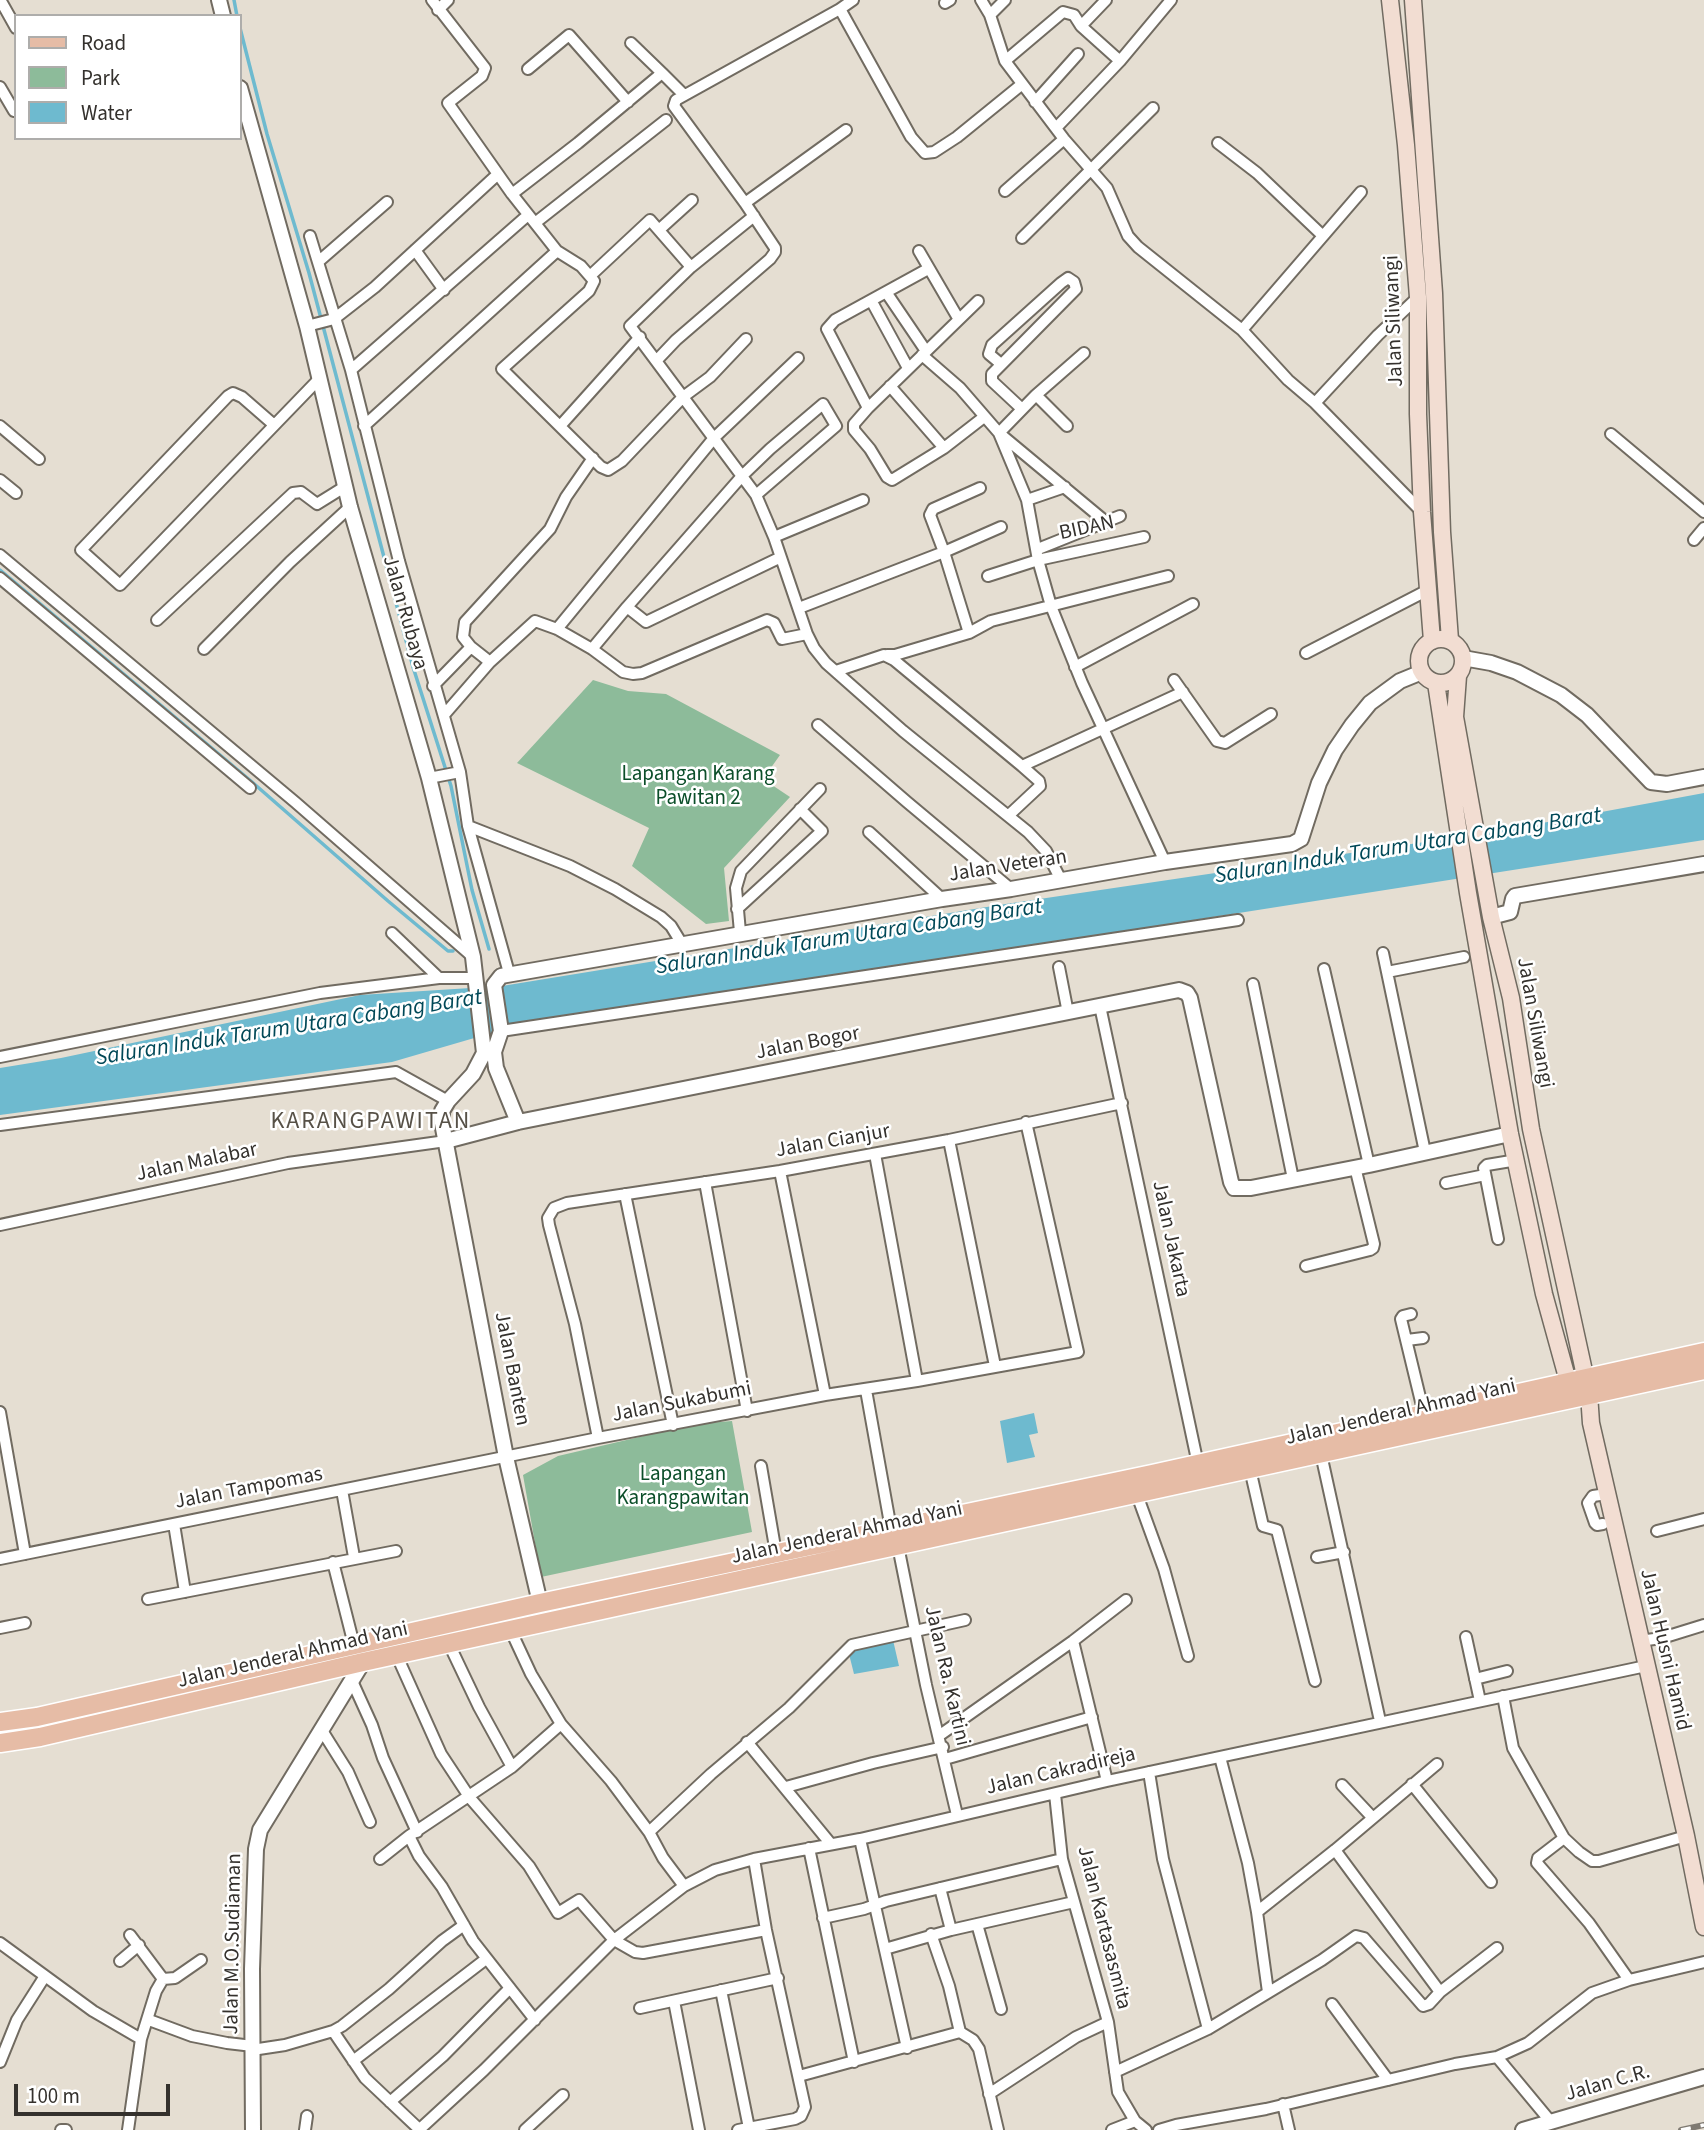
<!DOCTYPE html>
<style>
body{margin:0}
#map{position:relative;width:1704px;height:2130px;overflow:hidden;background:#e5ded2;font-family:"Source Sans 3",sans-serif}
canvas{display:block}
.legend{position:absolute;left:14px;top:14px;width:228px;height:126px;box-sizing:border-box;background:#fff;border:2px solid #aeadab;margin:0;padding:9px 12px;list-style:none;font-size:21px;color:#34312d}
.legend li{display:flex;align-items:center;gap:14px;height:35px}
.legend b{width:35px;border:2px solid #aeadab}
.scale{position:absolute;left:14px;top:2084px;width:156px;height:32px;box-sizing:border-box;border:4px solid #34312d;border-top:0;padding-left:9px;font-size:21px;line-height:24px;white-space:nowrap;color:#34312d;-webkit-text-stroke:5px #fff;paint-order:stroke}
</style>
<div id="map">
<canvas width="1704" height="2130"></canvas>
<ul class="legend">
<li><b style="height:9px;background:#e6bca6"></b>Road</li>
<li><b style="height:19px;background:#8dbb9a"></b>Park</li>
<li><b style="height:19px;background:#6ebacf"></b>Water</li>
</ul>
<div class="scale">100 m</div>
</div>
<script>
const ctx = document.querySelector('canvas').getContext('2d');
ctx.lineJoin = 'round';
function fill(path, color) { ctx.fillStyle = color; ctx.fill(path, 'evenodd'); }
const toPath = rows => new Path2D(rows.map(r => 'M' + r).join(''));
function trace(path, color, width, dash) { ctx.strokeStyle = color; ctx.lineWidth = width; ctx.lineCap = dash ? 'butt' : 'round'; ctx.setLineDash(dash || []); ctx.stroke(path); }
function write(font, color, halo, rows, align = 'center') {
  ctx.font = font + ' "Source Sans 3",sans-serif'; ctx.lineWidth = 5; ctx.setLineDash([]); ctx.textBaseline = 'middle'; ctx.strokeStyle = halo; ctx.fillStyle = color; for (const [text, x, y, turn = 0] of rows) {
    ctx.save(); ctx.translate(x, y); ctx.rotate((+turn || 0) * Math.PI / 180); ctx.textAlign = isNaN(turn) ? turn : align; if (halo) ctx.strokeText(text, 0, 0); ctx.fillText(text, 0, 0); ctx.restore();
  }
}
const green = toPath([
 [593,680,628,691,666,694,780,755,763,779,790,797,724,868,729,921,706,924,632,866,649,828,517,763],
 [732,1421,752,1532,541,1577,523,1475,558,1456,695,1424]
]);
const water = toPath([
 [1704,793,1704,840,512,1027,392,1062,0,1115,0,1068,61,1058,360,995,502,986,999,905,1499,831],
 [1034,1413,1038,1433,1029,1435,1035,1457,1007,1463,1000,1421],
 [893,1640,899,1666,854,1674,848,1650]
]);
const stream = toPath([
 [234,0,237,16],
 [240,28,267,134,309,273,413,667,451,786,472,890,489,949],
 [0,570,252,782,388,901,448,951,453,951]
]);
const minor = toPath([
 [432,0,485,68,482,76,448,103,512,194,557,251,581,266,594,281,589,291,502,369,601,467,608,470,622,461,683,397,710,377,746,339],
 [853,0,840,9,911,137,925,153,934,152,957,137,1021,85],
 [981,0,990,15],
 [1005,0,990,15,1005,61,1064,139,1107,188,1128,236,1138,247,1242,330,1288,380,1315,403,1422,512],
 [2,3,16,28],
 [945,3,950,0],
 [438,10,448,0],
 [1081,26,1120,61],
 [631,43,662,73],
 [1005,61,1063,12,1074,15,1081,26,1106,0],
 [528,69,569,35,628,102],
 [0,87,14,111],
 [1035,102,1078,54],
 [1056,128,1120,61,1171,0],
 [1218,143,1257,173,1323,236],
 [1005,191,1064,139],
 [512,194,578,143,662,73,683,94],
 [745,203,846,130],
 [754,216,691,267,630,326,756,495,774,537,807,634,814,648,826,663,903,731,1028,832,1046,851,1061,880],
 [535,223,666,120],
 [660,229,692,200],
 [310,236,351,370,399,561,460,772,468,826,509,973],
 [1022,238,1153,108],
 [415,250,444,290],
 [919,251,958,318],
 [318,262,387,202],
 [590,276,650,220,691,267],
 [886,292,926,351],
 [978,301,868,408,854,424,854,430,870,449,887,477,892,480,944,448,984,417],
 [872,302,908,368],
 [307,326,334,319,375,287,498,174],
 [1242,330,1361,192],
 [1084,353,1036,395,999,433,1027,500,1038,560,1051,606,1082,683,1165,862],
 [922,355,960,388,999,433,1106,522],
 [657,360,676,340,770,259,775,252,775,248,745,203,674,106,676,100,840,9],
 [1001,364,989,354,992,345,1061,283,1068,278,1074,282,1076,289,992,374,992,381,1022,409],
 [351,370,528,215],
 [890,386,944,448],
 [1036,395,1067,426],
 [1315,403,1378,335,1418,297],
 [868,408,827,329,835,320,928,269],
 [273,424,242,397,233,393,228,396,81,550,120,585,318,380],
 [561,425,640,337],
 [0,426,39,459],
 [364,426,557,251],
 [1611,434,1704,512],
 [0,480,16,493],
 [980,488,933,509,930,515,944,552,969,633,991,621,1168,576],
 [1027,500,1065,487],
 [774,537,863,500],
 [1694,540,1704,528],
 [1038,549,1120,516],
 [0,555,295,802,473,957],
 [988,576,1038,560,1144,537],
 [0,578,250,788],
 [627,607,646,622,779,558],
 [799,608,944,552,1001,527],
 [157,620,293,493,301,492,317,504,346,486],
 [557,629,714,438,798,358],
 [204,649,290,562,350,507],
 [592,649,627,607,742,476,770,449,823,404,836,426,756,495],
 [1306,653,1428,590],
 [887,655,895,655,969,633],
 [490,662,471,647,463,637,465,622,550,529,566,497,593,458],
 [1075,667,1193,604],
 [836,671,884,655,894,660,1022,766,1039,781,1040,786,1009,815],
 [1174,680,1217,741,1225,743,1271,714],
 [433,686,471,647],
 [444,715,490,662,535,621,557,629,592,649,623,672,633,674,642,673,767,620,774,623,782,639,807,634],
 [818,725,907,802,1011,889],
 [1022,766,1183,692],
 [429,778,460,772],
 [468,826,570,866,615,889,661,917,671,926,682,944],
 [869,832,942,899],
 [737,909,822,831,800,809],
 [740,932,736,888,741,871,820,789],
 [392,933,439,978],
 [1383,953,1425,1152],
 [1059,967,1068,1013],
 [1324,969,1369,1165],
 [1387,972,1464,957],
 [1253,984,1293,1179],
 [1100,1006,1199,1469],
 [501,1031,1238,920],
 [0,1057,320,993,439,978,474,978],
 [0,1125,396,1072,448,1101],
 [949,1140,995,1366],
 [875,1154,917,1381],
 [780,1171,825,1395],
 [705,1182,747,1411],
 [1446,1183,1485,1175],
 [625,1194,673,1425],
 [0,1225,288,1163,446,1141],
 [1498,1239,1484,1168,1487,1165,1517,1160],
 [1306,1266,1370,1250,1373,1248,1374,1244,1355,1167],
 [1411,1314,1403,1316,1401,1319,1424,1414],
 [1407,1340,1423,1338],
 [866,1390,891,1529],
 [0,1412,25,1554],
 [598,1438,575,1324,549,1225,548,1218,554,1208,567,1203,780,1171,949,1140,1122,1103],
 [1321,1454,1380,1721],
 [761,1466,776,1553],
 [1250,1469,1263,1526,1277,1530,1315,1681],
 [342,1490,354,1557],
 [1136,1492,1164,1569,1188,1656],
 [174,1524,185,1592],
 [1603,1524,1597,1525,1595,1523,1588,1503,1593,1496,1607,1494],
 [1657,1531,1704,1519],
 [898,1546,926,1685,957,1815],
 [1317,1557,1344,1552],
 [0,1559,598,1438,825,1395,917,1381,1078,1352,1026,1122],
 [333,1562,354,1645],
 [148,1599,396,1551],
 [0,1628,25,1623],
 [511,1631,531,1674,561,1724,611,1781,649,1832,663,1858,684,1886],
 [1466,1637,1480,1701],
 [1073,1641,1107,1781],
 [1639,1641,1662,1638,1704,1625],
 [449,1644,479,1707,512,1767],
 [397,1656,441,1754,470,1798,529,1866,558,1913,579,1900,614,1940,635,1952,643,1953,766,1930],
 [1475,1679,1507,1671],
 [352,1681,372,1725,383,1758,417,1832],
 [1503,1696,1513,1748,1564,1838,1579,1852,1592,1861,1599,1861,1686,1836],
 [321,1729,348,1772,370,1822],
 [940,1735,1073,1641,1126,1600],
 [747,1742,830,1843],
 [1220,1757,1248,1863,1257,1912,1268,1992],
 [945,1759,1092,1717],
 [1149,1772,1163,1859,1208,2029],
 [1412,1784,1491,1882],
 [1342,1785,1372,1817],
 [786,1787,873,1763,943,1747],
 [1055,1794,1062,1859,1108,2022,1118,2092,1135,2121,1146,2130],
 [649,1832,711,1774,789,1708,852,1645,965,1620],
 [1564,1838,1538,1858,1537,1863,1589,1923,1629,1980],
 [860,1839,907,2048],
 [809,1848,854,2062],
 [1335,1850,1440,1992],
 [380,1859,409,1836],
 [1257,1912,1335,1850,1437,1764],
 [823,1918,864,1909,886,1901,1062,1859],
 [977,1924,1001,2009],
 [951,1930,1074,1902],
 [931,1934,949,1986,960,2032],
 [130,1935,163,1979],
 [0,1943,93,2011,141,2039],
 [885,1949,951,1930,940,1888],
 [120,1961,139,1945],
 [721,1990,749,2128],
 [674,2001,699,2130],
 [1332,2004,1388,2080],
 [640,2008,778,1978],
 [149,2020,192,2036,227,2043,253,2046],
 [535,2020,473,1941,442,1887,419,1856,409,1836,512,1767,561,1724],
 [333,2031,365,2078,420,2130],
 [252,2050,285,2045,333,2031,342,2026,389,1989,442,1941,464,1925],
 [1497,2057,1551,2122],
 [353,2061,486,1959],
 [0,2062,17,2020,45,1976],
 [1115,2072,1208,2029,1322,1960,1356,1936,1364,1938,1423,2006,1429,2004,1440,1992,1497,1948],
 [799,2076,960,2032,973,2040,979,2049,998,2130],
 [989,2094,1076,2037,1108,2022],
 [390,2102,443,2056,510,1988],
 [1283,2104,1289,2130],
 [420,2129,484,2070,614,1940,684,1886,715,1870,754,1859,860,1839,1107,1781,1646,1666],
 [61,2130,66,2130],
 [128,2130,141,2039,156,1991,163,1979,175,1978,201,1960],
 [305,2130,307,2116],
 [525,2130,563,2095],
 [738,2130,795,2119,801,2116,805,2107,766,1930,754,1859],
 [1112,2130,1135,2121],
 [1159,2130,1176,2125,1266,2109,1455,2064,1497,2057,1528,2043,1592,1993,1629,1980,1704,1962]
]);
const tertiary = toPath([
 [219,0,223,16],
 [240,88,307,326,350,507,429,778,473,957,484,1053,473,1074,448,1101,442,1111,442,1123,506,1457,540,1603],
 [1463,658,1491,663,1517,672,1561,695,1587,715,1651,782,1667,784,1704,777],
 [1491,917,1510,912,1513,899,1515,896,1704,864],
 [518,1122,496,1068,494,1052,501,1031,494,985,501,976,942,899,1011,889,1165,862,1292,844,1301,839,1319,783,1335,750,1352,725,1370,703,1400,681,1422,672],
 [446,1141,518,1122,1179,990,1187,993,1190,998,1231,1182,1234,1188,1251,1188,1369,1165,1510,1134],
 [253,2130,252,1969,256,1849,260,1830,363,1662],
 [1523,2130,1704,2077]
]);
const secondary = toPath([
 [1390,0,1406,145,1418,297,1418,414,1422,512,1432,641],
 [1413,0,1434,293,1442,532,1450,640],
 '1419 661a22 22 0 1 1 44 0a22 22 0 1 1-44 0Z',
 [1458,676,1455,717,1491,917,1511,998,1531,1129,1589,1394,1591,1423,1686,1836,1704,1927],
 [1436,683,1468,893,1510,1134,1544,1294,1571,1392]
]);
const primary = toPath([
 [0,1722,37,1717,540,1603,1152,1474,1704,1352],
 [0,1743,40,1737,363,1662,1704,1370]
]);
const rail = toPath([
 [1681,2130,1704,2125]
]);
const streetNames = [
 ["Jalan Siliwangi",1395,321,-92],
 ["BIDAN",1087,529,-12],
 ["Jalan Rubaya",404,613,74],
 ["Jalan Veteran",1008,867,-9],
 ["Jalan Siliwangi",1534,1023,80],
 ["Jalan Bogor",808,1044,-11],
 ["Jalan Cianjur",833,1142,-10],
 ["Jalan Malabar",197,1163,-12],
 ["Jalan Jakarta",1170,1239,78],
 ["Jalan Banten",511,1369,79],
 ["Jalan Sukabumi",682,1403,-11],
 ["Jalan Jenderal Ahmad Yani",1401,1413,-13],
 ["Jalan Tampomas",249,1489,-11],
 ["Jalan Jenderal Ahmad Yani",847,1534,-12],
 ["Jalan Husni Hamid",1664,1650,77],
 ["Jalan Jenderal Ahmad Yani",293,1656,-13],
 ["Jalan Ra. Kartini",946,1676,77],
 ["Jalan Cakradireja",1061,1772,-13],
 ["Jalan Kartasasmita",1103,1928,76],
 ["Jalan M.O.Sudiaman",234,1944,-89],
 ["Jalan C.R.",1608,2084,-16]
];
const parkNames = [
 ["Lapangan Karang",698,775],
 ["Pawitan 2",698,799],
 ["Lapangan",683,1475],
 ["Karangpawitan",683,1499]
];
const waterNames = [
 ["Saluran Induk Tarum Utara Cabang Barat",1408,847,-9],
 ["Saluran Induk Tarum Utara Cabang Barat",849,938,-9],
 ["Saluran Induk Tarum Utara Cabang Barat",289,1029,-9]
];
const quarterNames = [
 ["KARANGPAWITAN",371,1123]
];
fill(green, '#8dbb9a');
fill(water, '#6ebacf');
trace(stream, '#6ebacf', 3.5);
trace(minor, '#716b61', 14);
trace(tertiary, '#716b61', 18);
trace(secondary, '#716b61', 19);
trace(primary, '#fff', 21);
trace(minor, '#fff', 10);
trace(tertiary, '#fff', 14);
trace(secondary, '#f2ddd2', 16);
trace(primary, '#e6bca6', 18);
trace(rail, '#7f7a72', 6);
trace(rail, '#fff', 3.5, [10]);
write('21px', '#34312d', '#fff', streetNames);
write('21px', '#0b4e29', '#fff', parkNames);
write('italic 23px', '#004857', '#fff', waterNames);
ctx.letterSpacing = '2px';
write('24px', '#575147', '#fff', quarterNames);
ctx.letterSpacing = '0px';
</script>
